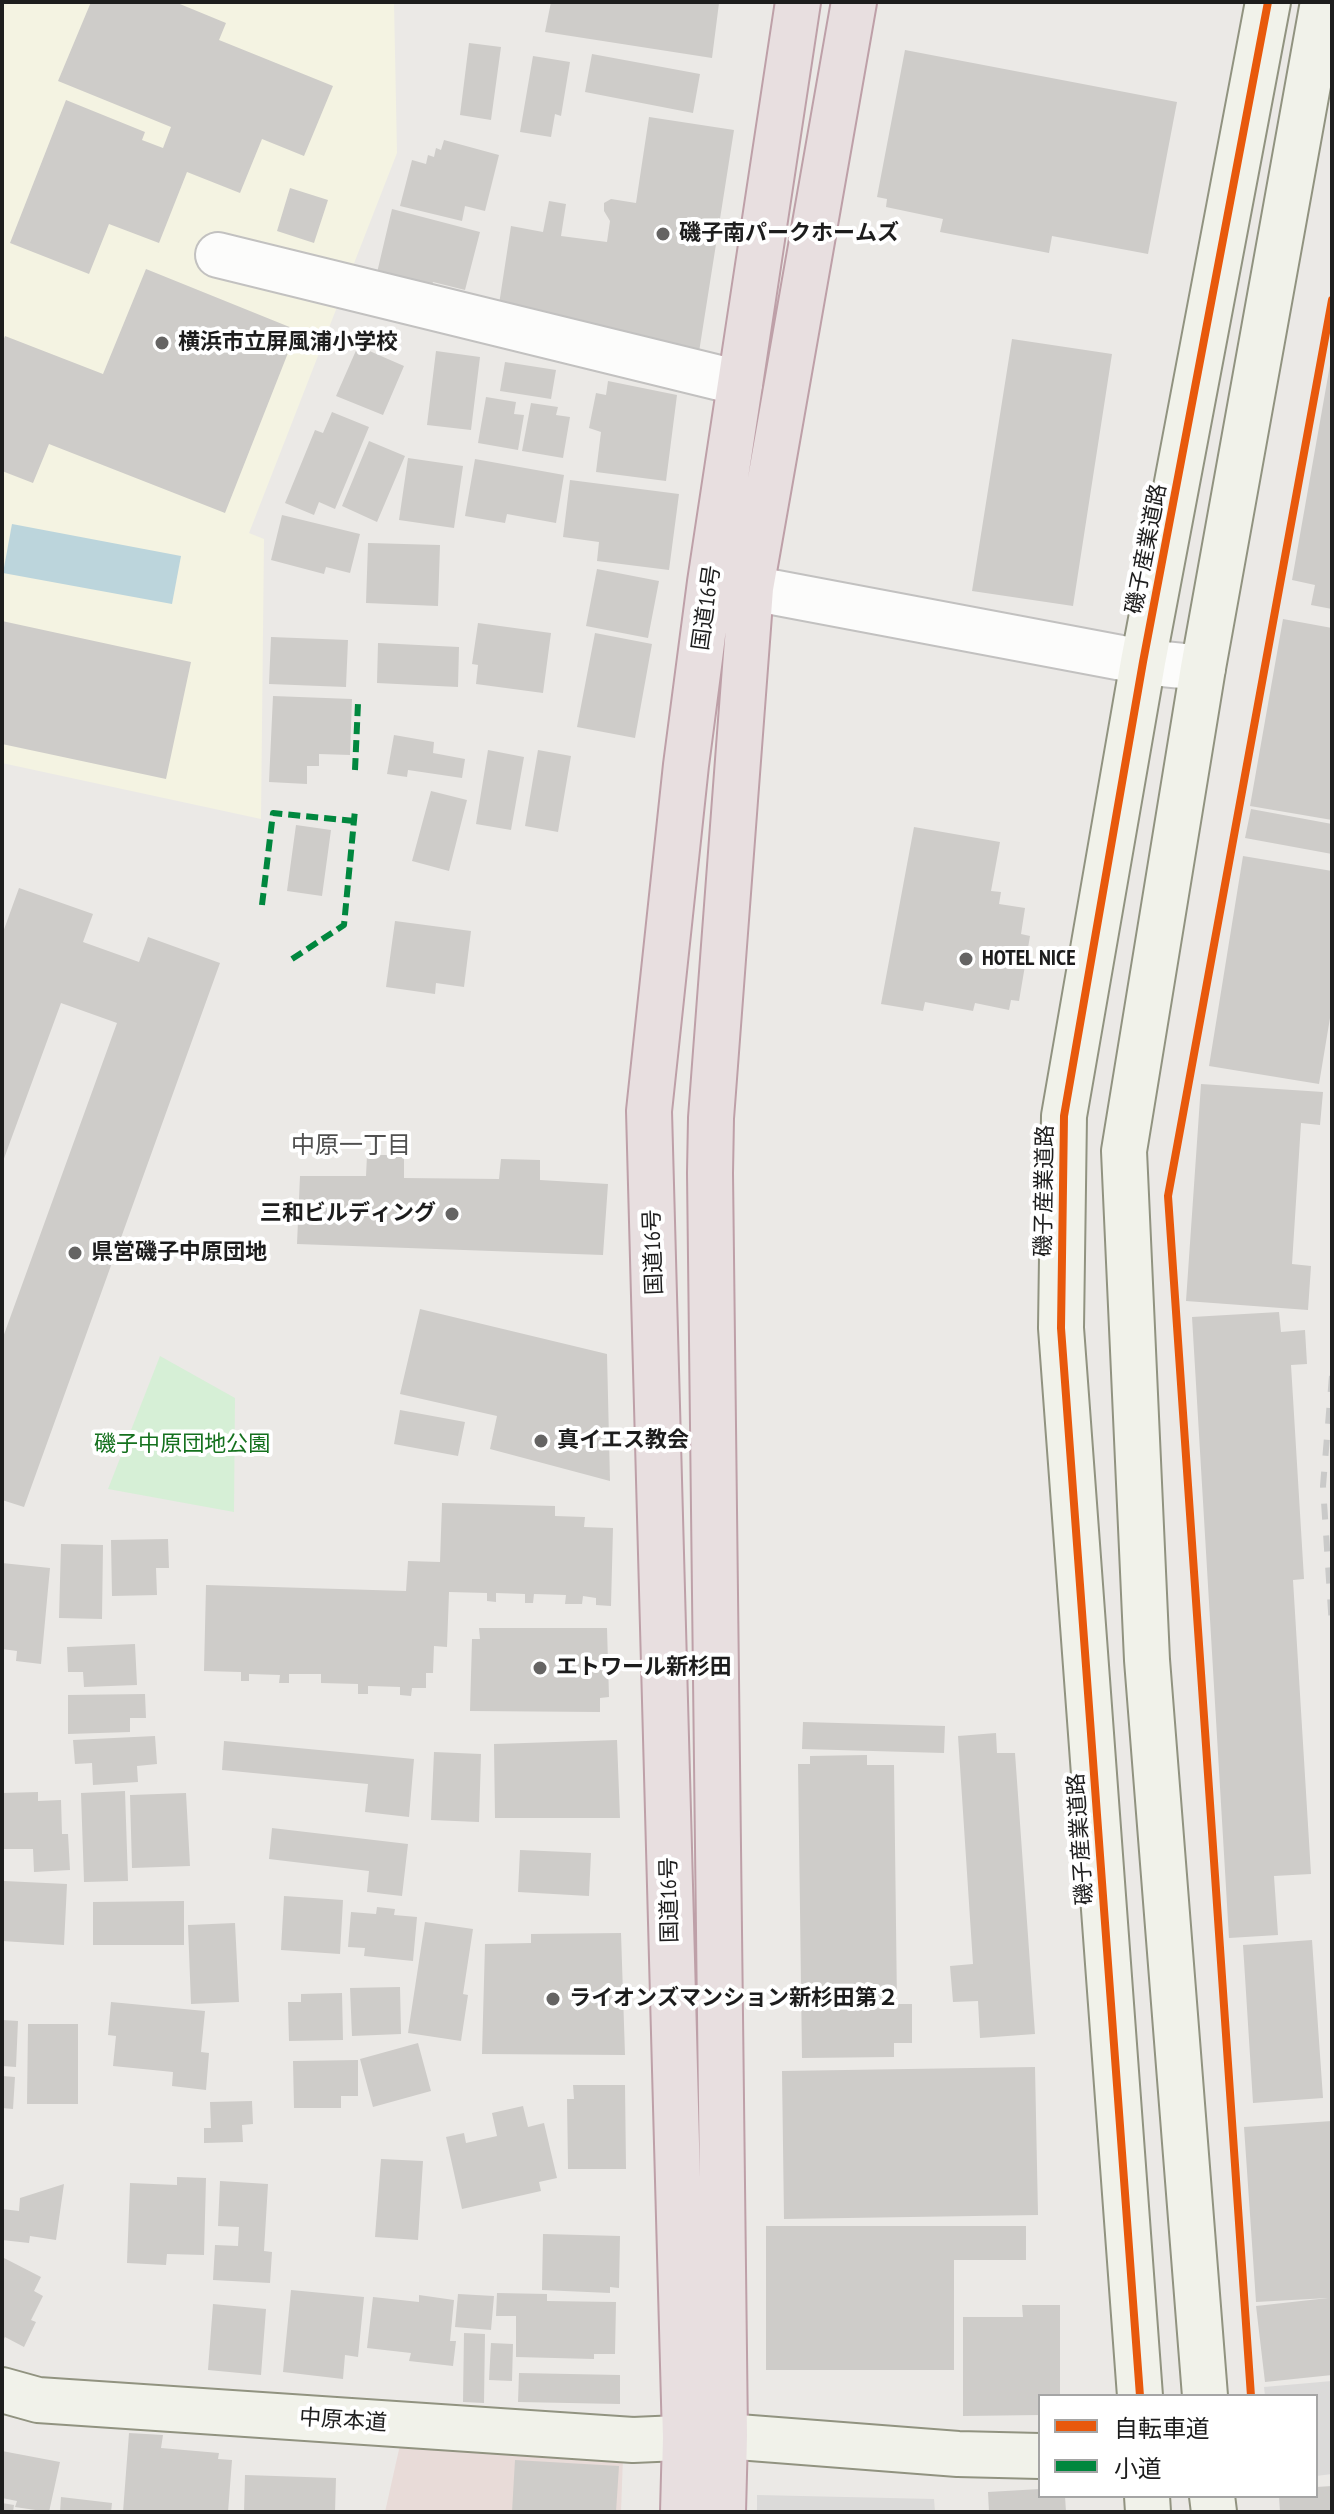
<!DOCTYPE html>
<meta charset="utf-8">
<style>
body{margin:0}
#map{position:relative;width:1334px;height:2514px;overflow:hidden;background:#ebe9e6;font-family:"PT Sans Narrow","Noto Sans JP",sans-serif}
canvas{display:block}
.frame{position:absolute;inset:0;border:4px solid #1d1d1d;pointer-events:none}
.legend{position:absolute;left:1038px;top:2394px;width:280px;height:104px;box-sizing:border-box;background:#fff;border:2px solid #a5a5a5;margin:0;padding:10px 14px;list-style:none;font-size:24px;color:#1d1d1d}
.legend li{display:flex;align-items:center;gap:16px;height:40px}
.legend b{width:40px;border:2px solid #a5a5a5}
</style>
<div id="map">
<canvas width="1334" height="2514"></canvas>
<div class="frame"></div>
<ul class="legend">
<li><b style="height:10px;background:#e8590c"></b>自転車道</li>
<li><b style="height:10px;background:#00873e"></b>小道</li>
</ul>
</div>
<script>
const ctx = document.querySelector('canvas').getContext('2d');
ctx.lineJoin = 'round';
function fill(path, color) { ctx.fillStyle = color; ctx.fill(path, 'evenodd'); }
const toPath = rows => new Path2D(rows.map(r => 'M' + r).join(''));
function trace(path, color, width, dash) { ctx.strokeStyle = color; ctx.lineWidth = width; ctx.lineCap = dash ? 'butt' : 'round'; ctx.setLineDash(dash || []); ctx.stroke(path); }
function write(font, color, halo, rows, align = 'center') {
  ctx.font = font + ' "PT Sans Narrow","Noto Sans JP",sans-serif'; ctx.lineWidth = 8; ctx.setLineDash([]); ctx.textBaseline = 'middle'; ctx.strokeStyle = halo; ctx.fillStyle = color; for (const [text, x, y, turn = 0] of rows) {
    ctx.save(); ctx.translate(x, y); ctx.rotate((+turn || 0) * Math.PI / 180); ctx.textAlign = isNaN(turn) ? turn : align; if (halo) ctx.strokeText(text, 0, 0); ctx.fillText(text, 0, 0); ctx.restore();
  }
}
const commercial = toPath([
 [400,2445,623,2457,621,2512,385,2512]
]);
const education = toPath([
 [2,2,394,2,397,153,249,533,264,539,261,819,2,763]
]);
const park = toPath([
 [160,1356,235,1398,234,1512,108,1489]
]);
const parking = toPath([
 [1332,2381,1332,2474,1316,2476,1316,2396,1265,2396,1264,2387],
 [757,2495,934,2499,935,2512,757,2512]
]);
const water = toPath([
 [12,524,181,556,172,604,3,573]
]);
const building = toPath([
 [91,2,175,2,226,23,219,40,333,86,304,156,262,139,240,193,187,172,159,243,109,224,89,274,10,243,66,100,145,132,142,140,163,148,171,127,58,81],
 [551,2,719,3,712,58,545,32],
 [469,43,501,47,491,120,460,115],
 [905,50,1177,102,1148,254,1052,236,1049,253,940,232,943,219,886,207,887,199,877,197],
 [592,54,700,74,693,113,585,92],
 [533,56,570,62,561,116,555,114,551,137,520,132],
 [649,117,734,130,699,352,603,339,604,327,498,311,511,226,543,232,549,201,566,204,561,236,607,242,610,221,604,211,604,203,611,199,636,203],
 [444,140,499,155,485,211,465,206,462,221,400,206,412,160,426,164,428,155,434,157,436,148,441,150],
 [290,188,328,200,314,243,277,231],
 [392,209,480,232,465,290,433,282,430,291,376,277],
 [146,269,297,330,225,513,49,444,33,483,2,471,2,344,5,336,103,374],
 [1012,339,1112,354,1073,606,972,591],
 [358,346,404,366,383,415,336,396],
 [436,351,480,357,471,430,427,425],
 [505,362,556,370,551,399,500,391],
 [1330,365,1332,365,1332,609,1311,605,1315,585,1292,580],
 [608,381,677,395,666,481,596,472,601,432,589,428,596,393,606,395],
 [486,397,516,402,514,414,524,415,518,450,478,443],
 [531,403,558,407,556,415,570,417,563,458,522,451],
 [332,412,369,427,335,509,319,502,314,515,285,503,315,430,323,433],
 [369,441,405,456,377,522,342,506],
 [408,458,463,466,454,528,399,520],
 [475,459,564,475,556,523,507,514,505,523,465,516],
 [570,480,679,494,669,570,597,561,599,542,563,537],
 [282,515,360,534,350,573,326,567,324,574,271,560],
 [368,543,440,545,438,606,366,603],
 [597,569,659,581,648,638,586,626],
 [1283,619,1332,628,1332,820,1250,806],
 [2,621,191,662,166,779,2,744],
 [478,623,551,633,543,693,476,684,478,665,472,664],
 [595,633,652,644,635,738,577,727],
 [271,637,348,640,346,687,269,684],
 [378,643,459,647,458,687,377,683],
 [273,696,352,699,350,755,319,754,319,766,307,766,307,784,269,782],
 [394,735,434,742,433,753,465,759,462,778,408,770,407,777,387,774],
 [488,750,524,757,511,830,476,824],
 [538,750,571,756,558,832,525,826],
 [431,791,467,800,449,871,412,861],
 [1251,809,1332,824,1332,854,1245,838],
 [296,825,331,830,322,896,287,891],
 [914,827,1000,842,991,891,1001,892,999,904,1025,908,1021,934,1030,936,1019,1001,1011,1000,1009,1010,975,1003,973,1011,925,1002,923,1011,881,1004],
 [1243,856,1332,871,1332,1006,1319,1084,1209,1066],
 [19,888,93,914,83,942,139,962,148,937,220,963,24,1507,2,1500,2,1340,117,1023,61,1003,2,1164,2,935],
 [395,921,471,931,464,987,436,983,435,994,386,987],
 [1201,1084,1323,1092,1320,1125,1301,1123,1292,1264,1311,1266,1308,1310,1186,1301],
 [367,1155,404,1155,404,1178,499,1179,501,1159,540,1160,540,1180,608,1184,603,1255,297,1244,300,1176,366,1176],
 [420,1309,607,1354,610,1481,490,1449,497,1416,400,1394],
 [1279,1312,1281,1332,1305,1330,1307,1364,1291,1365,1304,1579,1293,1580,1311,1874,1274,1876,1278,1935,1229,1938,1192,1317],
 [400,1410,465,1422,458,1456,394,1444],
 [442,1503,555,1506,555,1516,585,1517,584,1527,613,1528,611,1606,596,1605,596,1598,583,1596,582,1604,565,1604,566,1595,534,1594,533,1603,525,1603,525,1594,496,1593,496,1602,487,1601,487,1593,449,1592,447,1647,434,1646,433,1673,426,1673,426,1688,412,1688,411,1696,400,1695,400,1687,368,1686,368,1694,358,1694,358,1684,321,1683,321,1674,289,1674,289,1683,279,1683,280,1675,249,1674,249,1681,241,1681,241,1672,204,1671,206,1585,406,1591,408,1561,440,1562],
 [168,1539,169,1568,156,1568,157,1595,112,1596,111,1540],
 [61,1544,103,1545,102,1619,59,1618],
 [2,1563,50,1568,41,1664,16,1661,17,1651,2,1649],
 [479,1628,607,1628,609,1697,600,1698,600,1712,470,1711,472,1639,480,1639],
 [135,1644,137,1685,84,1687,83,1672,68,1672,67,1647],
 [145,1694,146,1718,130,1718,130,1732,68,1734,68,1695],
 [803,1722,945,1726,944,1753,802,1749],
 [996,1733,997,1753,1015,1753,1035,2034,980,2038,978,2001,953,2002,950,1966,973,1964,958,1736],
 [155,1736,157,1764,137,1766,138,1782,93,1785,92,1763,75,1764,73,1740],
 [617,1740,620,1818,495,1818,494,1744],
 [224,1741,414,1759,409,1817,365,1812,368,1784,222,1770],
 [434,1752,481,1754,479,1822,431,1820],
 [867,1755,867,1765,894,1765,897,2004,912,2004,912,2043,894,2043,894,2057,802,2058,798,1764,810,1764,810,1756],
 [125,1791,128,1881,84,1882,81,1793],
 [38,1792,38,1801,61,1800,62,1834,68,1834,70,1870,34,1872,33,1849,2,1849,2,1793],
 [186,1793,190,1866,132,1868,130,1795],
 [272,1828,408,1844,402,1896,367,1892,369,1871,269,1859],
 [520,1850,591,1853,589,1896,518,1892],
 [4,1881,67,1884,64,1945,2,1941],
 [284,1896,343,1900,340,1954,281,1950],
 [184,1901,184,1945,93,1945,93,1902],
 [377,1907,395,1909,394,1915,417,1917,413,1961,364,1956,365,1948,348,1947,351,1912,376,1914],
 [425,1922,473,1929,463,1994,468,1995,461,2041,408,2033],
 [235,1923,239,2002,191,2004,188,1925],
 [621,1933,625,2055,482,2054,485,1944,531,1943,531,1934],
 [1312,1940,1323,2098,1253,2103,1243,1945],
 [400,1987,401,2034,352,2036,350,1988],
 [342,1993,343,2040,289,2041,288,2002,301,2002,301,1994],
 [111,2002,205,2011,201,2052,209,2053,206,2090,172,2086,173,2072,113,2066,116,2036,108,2035],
 [2,2020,18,2021,16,2067,2,2066],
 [28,2024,78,2024,78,2104,27,2104],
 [418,2043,431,2091,373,2107,360,2059],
 [358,2060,358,2096,341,2096,341,2108,294,2108,293,2061],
 [1035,2067,1038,2215,784,2219,782,2071],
 [2,2076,15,2077,13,2109,2,2108],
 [573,2085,625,2085,626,2169,568,2169,567,2099,574,2099],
 [252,2101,253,2124,242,2125,243,2142,204,2143,204,2128,211,2128,210,2102],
 [523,2106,528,2127,544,2123,557,2178,539,2182,541,2191,462,2209,446,2137,464,2133,466,2143,497,2136,492,2113],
 [1332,2121,1332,2375,1265,2382,1256,2306,1328,2298,1256,2302,1244,2127],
 [381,2159,423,2161,418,2240,375,2237],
 [177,2177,206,2178,204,2255,167,2254,166,2265,127,2263,130,2183,177,2185],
 [220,2181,268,2184,264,2251,272,2252,270,2283,213,2280,215,2245,238,2246,239,2227,218,2226],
 [64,2184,56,2240,30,2236,29,2243,2,2240,2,2209,19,2211,20,2198],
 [766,2226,1026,2226,1026,2260,954,2260,954,2370,766,2370],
 [543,2234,620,2236,619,2288,610,2287,610,2293,542,2290],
 [2,2257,41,2277,34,2291,43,2296,31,2320,36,2322,24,2347,5,2337,2,2343],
 [291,2290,364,2297,358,2357,345,2355,343,2379,283,2372],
 [497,2293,547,2294,547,2301,616,2302,615,2354,594,2354,594,2359,516,2357,516,2316,496,2316],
 [458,2294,494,2296,491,2330,455,2327],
 [419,2295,454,2300,450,2341,456,2341,453,2366,409,2361,411,2353,367,2348,373,2297,419,2302],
 [213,2304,266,2309,261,2375,208,2370],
 [1022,2305,1060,2305,1060,2396,1040,2396,1040,2415,963,2416,963,2317,1023,2317],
 [464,2333,485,2334,484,2403,463,2402],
 [491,2343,513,2344,512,2381,489,2380],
 [519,2373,620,2375,620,2404,518,2402],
 [129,2433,163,2435,161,2448,219,2453,218,2459,232,2460,228,2512,123,2512],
 [2,2451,60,2462,49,2512,15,2507,17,2501,2,2498],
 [515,2460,619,2466,616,2512,512,2512],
 [245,2475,336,2478,335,2512,244,2512],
 [1332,2486,1332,2512,1280,2512,1279,2496,1316,2496,1316,2487],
 [1040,2489,1040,2496,1065,2496,1066,2512,989,2512,988,2492],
 [61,2497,112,2503,111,2512,60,2512],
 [2,2503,14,2505,13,2512,2,2512]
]);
const street = toPath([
 [218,255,740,383],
 [713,583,751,588,1143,662,1203,668]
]);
const secondary = toPath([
 [2,2390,38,2400,633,2440,725,2436,958,2454,1040,2456],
 [1140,2396,1061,1328,1064,1116,1143,662,1268,2],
 [1205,2396,1147,1660,1124,1151,1203,668,1323,2],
 [1147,2496,1148,2512],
 [1212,2496,1214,2512]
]);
const highway = toPath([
 [683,2512,685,2438,649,1111,686,765,710,582,798,2],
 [723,2512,725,2436,710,1173,711,1118,751,588,854,2]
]);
const rail = toPath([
 [1332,1376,1323,1486,1332,1627]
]);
const quiet = toPath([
 [355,770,358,703],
 [262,905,273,813,354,821],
 [292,959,344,925,355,810]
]);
const cycleway = toPath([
 [1140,2396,1061,1328,1064,1116,1143,662,1268,2],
 [1251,2396,1168,1196,1332,300]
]);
const markers = [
 [663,234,8,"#656463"],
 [162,343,8,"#656463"],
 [966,959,8,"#656463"],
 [452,1214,8,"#656463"],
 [75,1253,8,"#656463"],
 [541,1441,8,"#656463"],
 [540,1668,8,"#656463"],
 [553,1999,8,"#656463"]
];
const poiNames = [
 ["磯子南パークホームズ",679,234],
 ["横浜市立屏風浦小学校",178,343],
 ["HOTEL NICE",982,959],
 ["三和ビルディング",436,1214,"right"],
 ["県営磯子中原団地",91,1253],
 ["真イエス教会",557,1441],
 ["エトワール新杉田",556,1668],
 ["ライオンズマンション新杉田第２",569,1999]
];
const streetNames = [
 ["磯子産業道路",1147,549,-79],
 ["国道16号",707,608,-82],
 ["磯子産業道路",1045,1191,-89],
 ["国道16号",654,1252,-92],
 ["磯子産業道路",1081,1839,-94],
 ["国道16号",670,1900,-91],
 ["中原本道",343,2421,4]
];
const parkNames = [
 ["磯子中原団地公園",182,1445]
];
const neighbourhoodNames = [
 ["中原一丁目",351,1146]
];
fill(commercial, '#e8dbd8');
fill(education, '#f4f3e2');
fill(park, '#d6efd6');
fill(parking, '#dbdad9');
fill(water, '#bcd5dc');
fill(building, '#ceccc9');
trace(street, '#c2c1c0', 48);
trace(secondary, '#919380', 48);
trace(highway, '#bea0a8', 48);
trace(street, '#fcfcfb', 44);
trace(secondary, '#f1f2ea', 44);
trace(highway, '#e8dfe0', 44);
trace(rail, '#cacac9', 6, [16, 16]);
trace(quiet, '#00873e', 6, [12, 6]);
trace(cycleway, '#e8590c', 8);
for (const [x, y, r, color] of markers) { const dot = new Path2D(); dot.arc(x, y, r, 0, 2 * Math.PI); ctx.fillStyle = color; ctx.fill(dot); trace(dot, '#fff', 3); }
write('bold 22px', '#1d1d1d', '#fff', poiNames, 'left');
write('22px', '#1d1d1d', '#fff', streetNames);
write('22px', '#15711e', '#fff', parkNames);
write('24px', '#505050', '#fff', neighbourhoodNames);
</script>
